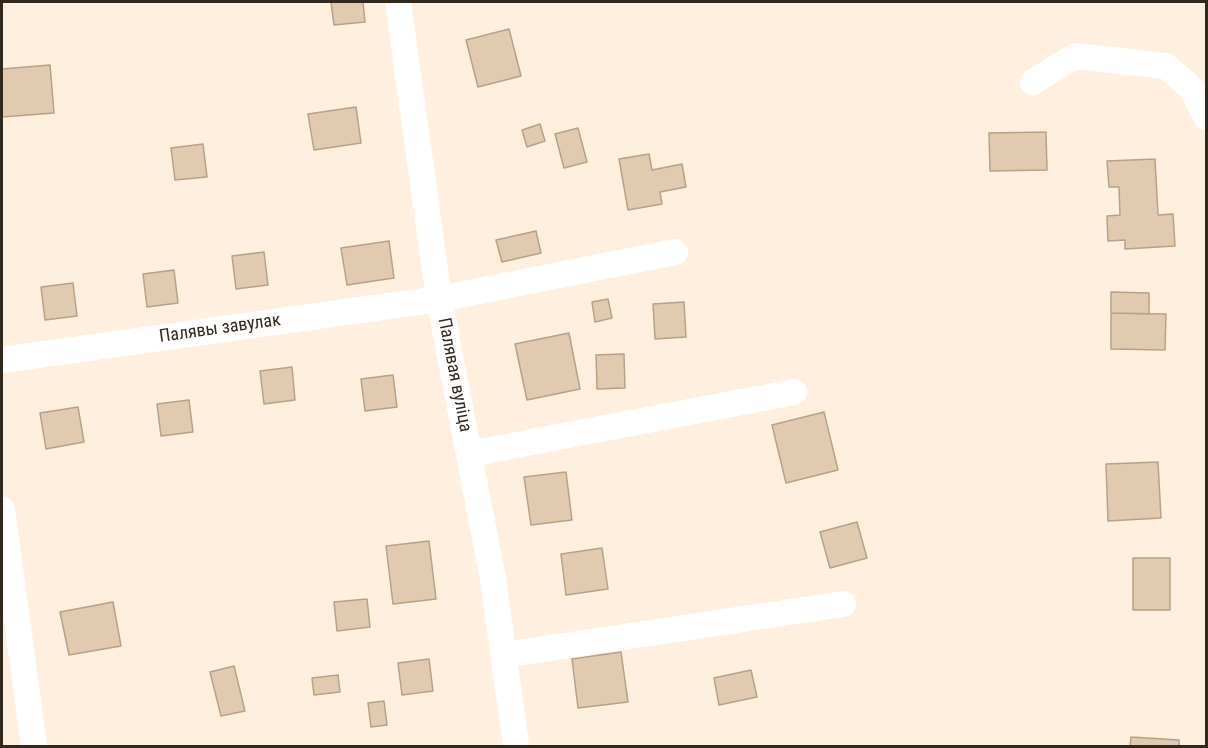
<!DOCTYPE html>
<meta charset="utf-8">
<style>
body{margin:0}
#map{position:relative;width:1208px;height:748px;overflow:hidden;background:#feefdf;font-family:"Roboto Condensed",sans-serif}
canvas{display:block}
.frame{position:absolute;inset:0;border:3px solid #31281e;pointer-events:none}
</style>
<div id="map">
<canvas width="1208" height="748"></canvas>
<div class="frame"></div>
</div>
<script>
const ctx = document.querySelector('canvas').getContext('2d');
ctx.lineJoin = 'round';
function fill(path, color) { ctx.fillStyle = color; ctx.fill(path, 'evenodd'); }
const toPath = rows => new Path2D(rows.map(r => 'M' + r).join(''));
function trace(path, color, width, dash) { ctx.strokeStyle = color; ctx.lineWidth = width; ctx.lineCap = dash ? 'butt' : 'round'; ctx.setLineDash(dash || []); ctx.stroke(path); }
function write(font, color, halo, rows, align = 'center') {
  ctx.font = font + ' "Roboto Condensed",sans-serif'; ctx.lineWidth = 4.5; ctx.setLineDash([]); ctx.textBaseline = 'middle'; ctx.strokeStyle = halo; ctx.fillStyle = color; for (const [text, x, y, turn = 0] of rows) {
    ctx.save(); ctx.translate(x, y); ctx.rotate((+turn || 0) * Math.PI / 180); ctx.textAlign = isNaN(turn) ? turn : align; if (halo) ctx.strokeText(text, 0, 0); ctx.fillText(text, 0, 0); ctx.restore();
  }
}
const building = toPath([
 [331,2,363,2,365,22,334,25,331,2],
 [509,29,521,76,478,87,466,40,509,29],
 [50,65,54,113,2,117,2,69,50,65],
 [356,107,361,143,314,150,308,114,356,107],
 [540,124,545,141,527,147,522,130,540,124],
 [578,128,587,162,564,168,555,134,578,128],
 [1046,132,1047,170,990,171,989,133,1046,132],
 [203,144,207,177,175,180,171,148,203,144],
 [649,154,652,170,682,164,686,187,660,192,662,204,628,210,619,159,649,154],
 [1155,159,1158,215,1173,214,1175,246,1125,249,1125,240,1108,241,1107,216,1120,215,1119,187,1109,187,1107,161,1155,159],
 [536,231,541,253,502,262,496,240,536,231],
 [389,241,394,278,347,285,341,248,389,241],
 [264,252,268,285,236,289,232,256,264,252],
 [174,270,178,303,147,307,143,274,174,270],
 [73,283,77,316,45,320,41,287,73,283],
 [1111,292,1149,293,1149,314,1111,313,1111,292],
 [608,299,612,318,595,322,592,302,608,299],
 [684,302,686,337,655,339,653,304,684,302],
 [1111,313,1166,314,1165,350,1111,349,1111,313],
 [569,333,580,389,527,400,515,344,569,333],
 [624,354,625,388,597,389,596,355,624,354],
 [292,367,295,400,264,404,260,371,292,367],
 [393,375,397,407,365,411,361,379,393,375],
 [189,400,193,432,161,436,157,404,189,400],
 [78,407,84,442,46,449,40,413,78,407],
 [824,412,838,470,786,483,772,425,824,412],
 [1158,462,1161,518,1108,521,1106,464,1158,462],
 [566,472,572,520,531,525,524,477,566,472],
 [857,522,867,558,830,568,820,532,857,522],
 [429,541,436,599,393,604,386,546,429,541],
 [602,548,608,589,566,595,561,554,602,548],
 [1133,558,1170,558,1170,610,1133,610,1133,558],
 [367,599,370,627,337,631,334,602,367,599],
 [113,602,121,646,69,655,60,612,113,602],
 [621,652,628,702,578,708,572,659,621,652],
 [429,659,433,691,402,695,398,663,429,659],
 [234,666,245,711,221,716,210,672,234,666],
 [751,670,757,697,719,705,714,678,751,670],
 [338,675,340,692,314,695,312,678,338,675],
 [384,701,387,725,371,727,368,703,384,701],
 [1131,737,1179,740,1179,746,1130,746,1131,737]
]);
const minor = toPath([
 [398,2,439,299,493,579,516,746],
 [1033,82,1075,56,1166,66,1191,88,1206,117],
 [2,360,439,299,675,252],
 [469,454,794,392],
 [2,509,34,746],
 [504,655,843,604]
]);
const streetNames = [
 ["Палявы завулак",220,329,-8],
 ["Палявая вуліца",454,375,79]
];
fill(building, '#e1caaf');
trace(building, '#b8a187', 1.5);
trace(minor, '#fff', 26);
write('18px', '#31281e', '#fff', streetNames);
</script>
